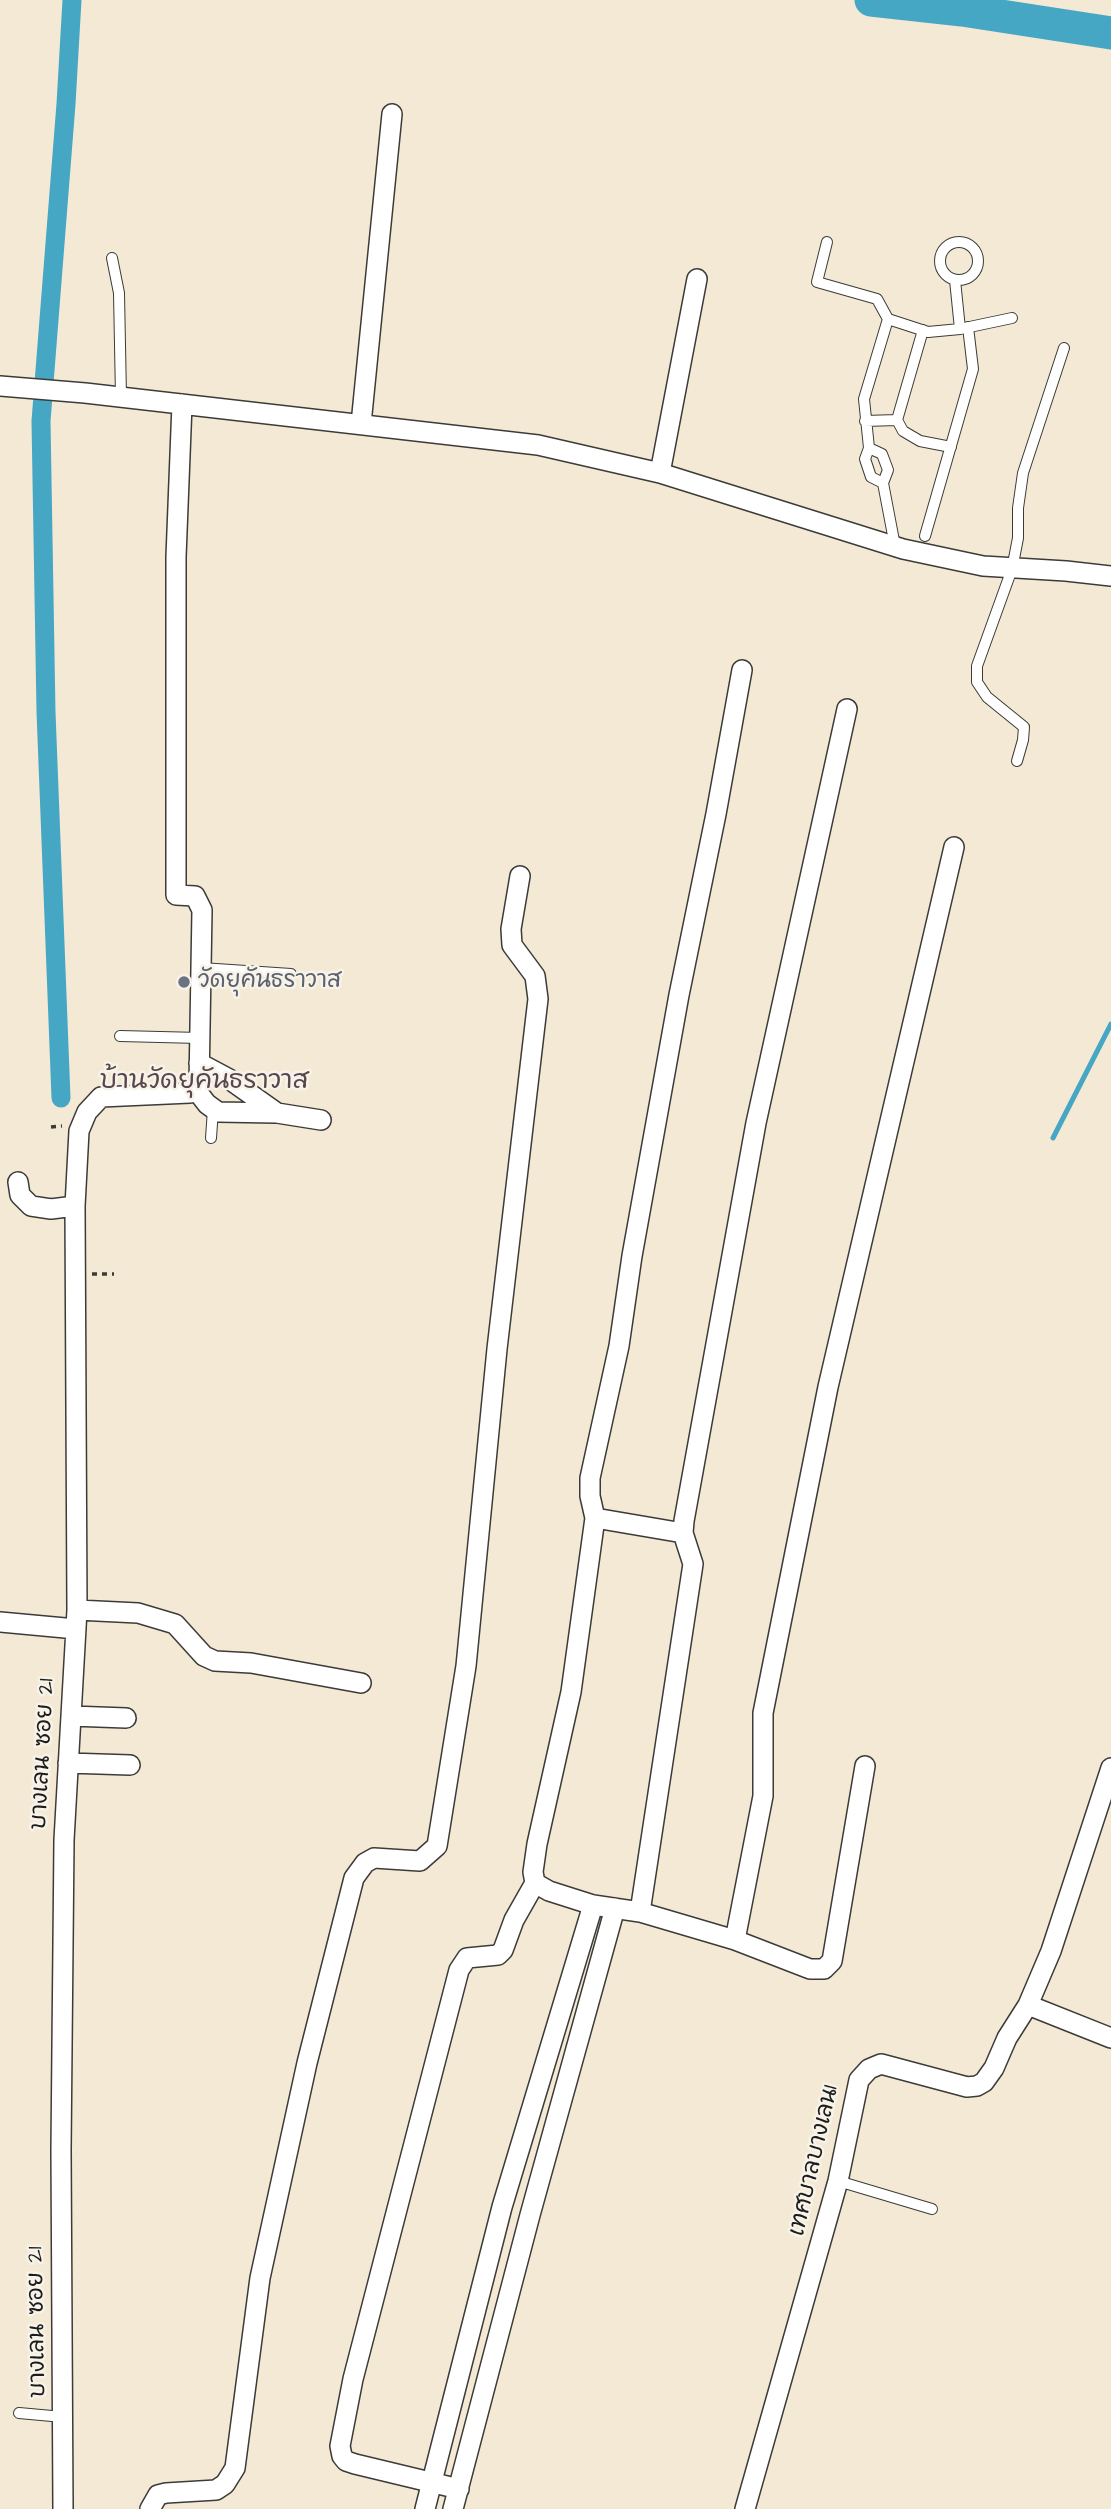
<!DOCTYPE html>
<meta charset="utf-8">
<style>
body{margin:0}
canvas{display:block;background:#f3e9d4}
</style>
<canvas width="1111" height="2509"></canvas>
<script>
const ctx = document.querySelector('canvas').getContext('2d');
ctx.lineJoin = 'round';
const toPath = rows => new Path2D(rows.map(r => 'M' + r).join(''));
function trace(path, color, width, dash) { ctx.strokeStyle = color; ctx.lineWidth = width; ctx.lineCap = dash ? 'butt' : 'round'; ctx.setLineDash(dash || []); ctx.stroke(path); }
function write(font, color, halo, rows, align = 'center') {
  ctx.font = font + ' "Architects Daughter","Playpen Sans Thai",sans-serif'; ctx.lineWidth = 5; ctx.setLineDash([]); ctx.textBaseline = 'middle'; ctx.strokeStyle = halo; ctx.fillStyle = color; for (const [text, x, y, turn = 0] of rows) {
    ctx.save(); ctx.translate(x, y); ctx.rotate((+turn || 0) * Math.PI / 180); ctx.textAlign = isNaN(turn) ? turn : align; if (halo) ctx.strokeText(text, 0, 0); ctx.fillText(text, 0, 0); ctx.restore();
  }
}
const stream = toPath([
 [1053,1138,1111,1024]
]);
const canal = toPath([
 [61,1098,46,712,41,421,66,104,72,0]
]);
const river = toPath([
 [871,0,962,10,1111,33]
]);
const path = toPath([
 [51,1127,62,1126],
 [92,1274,114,1274]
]);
const service = toPath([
 [827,242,817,282,877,299,888,319],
 '940 261a19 19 0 1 1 38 0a19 19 0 1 1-38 0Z',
 [112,258,119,293,121,397],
 [955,280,960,329],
 [923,330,897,420,903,431,920,441,951,447],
 [865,421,897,420],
 [869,448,864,399,888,319,928,332,960,329,1012,318],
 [883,483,871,477,865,459,869,448,882,454,888,470,883,483,895,546],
 [925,536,973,369,968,327],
 [1017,761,1023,740,1024,727,987,697,977,682,977,666,1012,569,1018,538,1018,508,1023,473,1064,348],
 [201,968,291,974],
 [120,1036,200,1038],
 [211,1138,213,1109],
 [838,2181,932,2209],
 [19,2413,63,2417]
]);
const minor = toPath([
 [0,386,85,393,538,445,660,473,903,549,983,566,1066,571,1111,576],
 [361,424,392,114],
 [660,473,697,279],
 [199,1063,229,1079,277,1113,321,1120],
 [196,1090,207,1104,218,1112,276,1113],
 [18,1182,20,1195,31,1206,51,1209,75,1206],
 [595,1518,571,1692,537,1844,533,1872,535,1883,549,1891,593,1905,640,1912,735,1940,810,1969,824,1969,832,1961,865,1766],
 [683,1533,595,1518,590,1496,590,1478,619,1346,632,1256,679,995,716,814,742,670],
 [77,1610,138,1613,175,1624,204,1656,215,1661,251,1663,361,1683],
 [0,1622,76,1629],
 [71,1716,126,1718],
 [68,1763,130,1765],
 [640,1912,693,1564,683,1533,684,1521,756,1123,847,709],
 [735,1940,763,1796,763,1713,828,1387,954,847],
 [1028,2005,1111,2038],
 [459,2489,355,2464,346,2461,342,2456,340,2446,353,2379,459,1970,467,1958,498,1955,503,1950,514,1920,535,1883],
 [63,2509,61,2150,63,1944,64,1840,77,1610,75,1206,79,1131,87,1112,101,1097,190,1093,196,1090,199,1085,202,910,195,896,176,895,176,557,182,404],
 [150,2509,158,2495,166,2493,216,2490,225,2484,235,2468,260,2278,307,2063,354,1878,365,1863,374,1858,420,1861,437,1846,466,1666,497,1349,538,999,535,976,512,945,511,929,520,876],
 [425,2509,502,2207,593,1905],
 [453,2509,530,2215,615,1908],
 [745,2509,838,2181,859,2080,869,2069,881,2064,967,2087,977,2086,984,2082,994,2068,1007,2038,1028,2005,1051,1951,1111,1768]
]);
const markers = [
 [184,982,7,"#6b7280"]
];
const worshipNames = [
 ["วัดยุคันธราวาส",198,982]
];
const streetNames = [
 ["บางเลน ซอย 21",44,1754,-87],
 ["เทศบาลบางเลน1",815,2161,-77],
 ["บางเลน ซอย 21",38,2322,-91]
];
const quarterNames = [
 ["บ้านวัดยุคันธราวาส",204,1083]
];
trace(stream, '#46a7c5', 5);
trace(canal, '#46a7c5', 19);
trace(river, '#46a7c5', 33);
trace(service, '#3c3b38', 12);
trace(minor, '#3c3b38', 22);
trace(path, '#3c3b38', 3.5, [5, 5]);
trace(service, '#fff', 10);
trace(minor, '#fff', 19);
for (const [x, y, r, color] of markers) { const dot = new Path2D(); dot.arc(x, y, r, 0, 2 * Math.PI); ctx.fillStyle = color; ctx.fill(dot); trace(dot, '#f7f3e8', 2.5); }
write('23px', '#5b616d', '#f7f3e8', worshipNames, 'left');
write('23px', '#1c1c1c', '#f7f3e8', streetNames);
write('26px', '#5a464d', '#f7f3e8', quarterNames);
</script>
